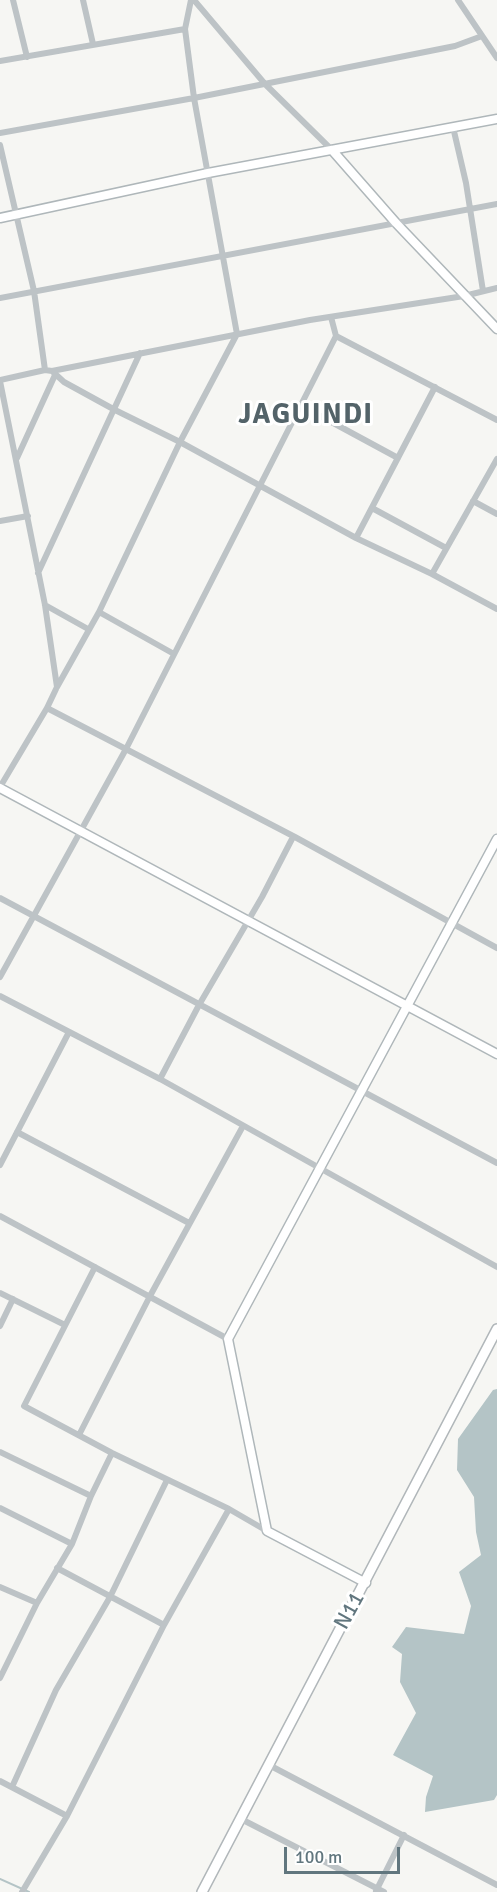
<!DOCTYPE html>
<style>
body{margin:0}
#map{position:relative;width:497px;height:1892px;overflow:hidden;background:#f6f6f3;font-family:Signika,sans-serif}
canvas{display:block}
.scale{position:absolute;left:284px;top:1847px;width:116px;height:27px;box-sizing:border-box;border:3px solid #61767e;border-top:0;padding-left:8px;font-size:18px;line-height:21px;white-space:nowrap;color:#61767e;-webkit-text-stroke:4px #fff;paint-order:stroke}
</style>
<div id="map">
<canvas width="497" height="1892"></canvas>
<div class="scale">100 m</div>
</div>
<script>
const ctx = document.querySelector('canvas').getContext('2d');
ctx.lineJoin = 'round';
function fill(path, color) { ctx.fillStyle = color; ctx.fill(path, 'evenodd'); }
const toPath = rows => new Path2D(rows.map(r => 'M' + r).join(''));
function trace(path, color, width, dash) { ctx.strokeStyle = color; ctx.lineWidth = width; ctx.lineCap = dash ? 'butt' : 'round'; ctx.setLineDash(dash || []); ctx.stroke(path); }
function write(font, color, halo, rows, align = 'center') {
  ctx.font = font + ' Signika,sans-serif'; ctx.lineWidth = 6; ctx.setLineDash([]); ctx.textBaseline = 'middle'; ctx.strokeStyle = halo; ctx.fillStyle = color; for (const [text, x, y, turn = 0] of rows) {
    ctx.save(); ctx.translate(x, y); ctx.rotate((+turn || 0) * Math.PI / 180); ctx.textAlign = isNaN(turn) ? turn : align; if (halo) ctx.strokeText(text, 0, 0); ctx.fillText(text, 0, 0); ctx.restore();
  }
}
const water = toPath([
 [497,1389,497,1795,494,1800,425,1812,426,1797,433,1776,393,1755,416,1713,400,1682,402,1654,392,1647,406,1627,464,1634,471,1606,459,1572,481,1555,476,1532,474,1497,457,1470,458,1439,493,1390]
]);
const stream = toPath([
 [0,1879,29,1892]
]);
const street = toPath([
 [13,0,27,57],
 [83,0,93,44],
 [194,0,265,84,332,150],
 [458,0,497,58],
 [0,61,185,29],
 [453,127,466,183,483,291],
 [0,133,194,98,455,46,482,36],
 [0,145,34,291,45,370],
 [0,298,497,204],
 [336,336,497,420],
 [52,371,310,320,464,296,497,288],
 [0,380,45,370,52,371,64,382,115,410,180,442,356,538,432,574,497,609],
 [0,381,45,605,57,687],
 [300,405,398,458],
 [17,458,55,375],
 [473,501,497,514],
 [372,508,446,548],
 [0,521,28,516],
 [356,538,435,387],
 [38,573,140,353],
 [432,574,497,459],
 [45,605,88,629],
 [99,612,174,654],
 [47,708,295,837,497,948],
 [0,787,47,708,57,687,99,612,180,442,237,334,194,98,185,29,191,0],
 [0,898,497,1163],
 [0,977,126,749,336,336,331,317],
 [0,996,160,1079,497,1267],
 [160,1079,199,1005,262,897,293,837],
 [17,1132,189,1223],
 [0,1165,69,1032],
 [0,1216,228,1339],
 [95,1267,24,1406,112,1453,229,1509,267,1531],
 [0,1293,65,1325],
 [0,1326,13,1299],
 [79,1435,150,1296,243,1126],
 [0,1452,91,1496],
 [0,1508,72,1544],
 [57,1568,164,1625],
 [0,1587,37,1603],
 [0,1678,37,1603,72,1544,91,1496,112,1453],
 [269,1765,497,1885],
 [0,1781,67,1816],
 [12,1787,56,1690,110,1597,167,1480],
 [241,1819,384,1892],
 [376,1891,404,1835],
 [22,1892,67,1816,164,1625,229,1509]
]);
const secondary = toPath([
 [332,150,396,223,497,329],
 [0,218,208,173,497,119],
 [0,788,497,1054],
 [366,1583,267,1531,228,1339,497,839]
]);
const primary = toPath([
 [202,1892,497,1329]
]);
const streetNames = [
 ["N11",350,1611,-61]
];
const districtNames = [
 ["JAGUINDI",306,416]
];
fill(water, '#b4c4c6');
trace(stream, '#b4c4c6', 2);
trace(secondary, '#afb7ba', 11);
trace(primary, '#b1b7ba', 12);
trace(street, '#bdc3c6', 6);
trace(secondary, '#fff', 8);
trace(primary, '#fff', 9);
write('22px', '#61767e', '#fff', streetNames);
ctx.letterSpacing = '1.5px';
write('bold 28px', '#536369', '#fff', districtNames);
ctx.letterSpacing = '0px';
</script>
